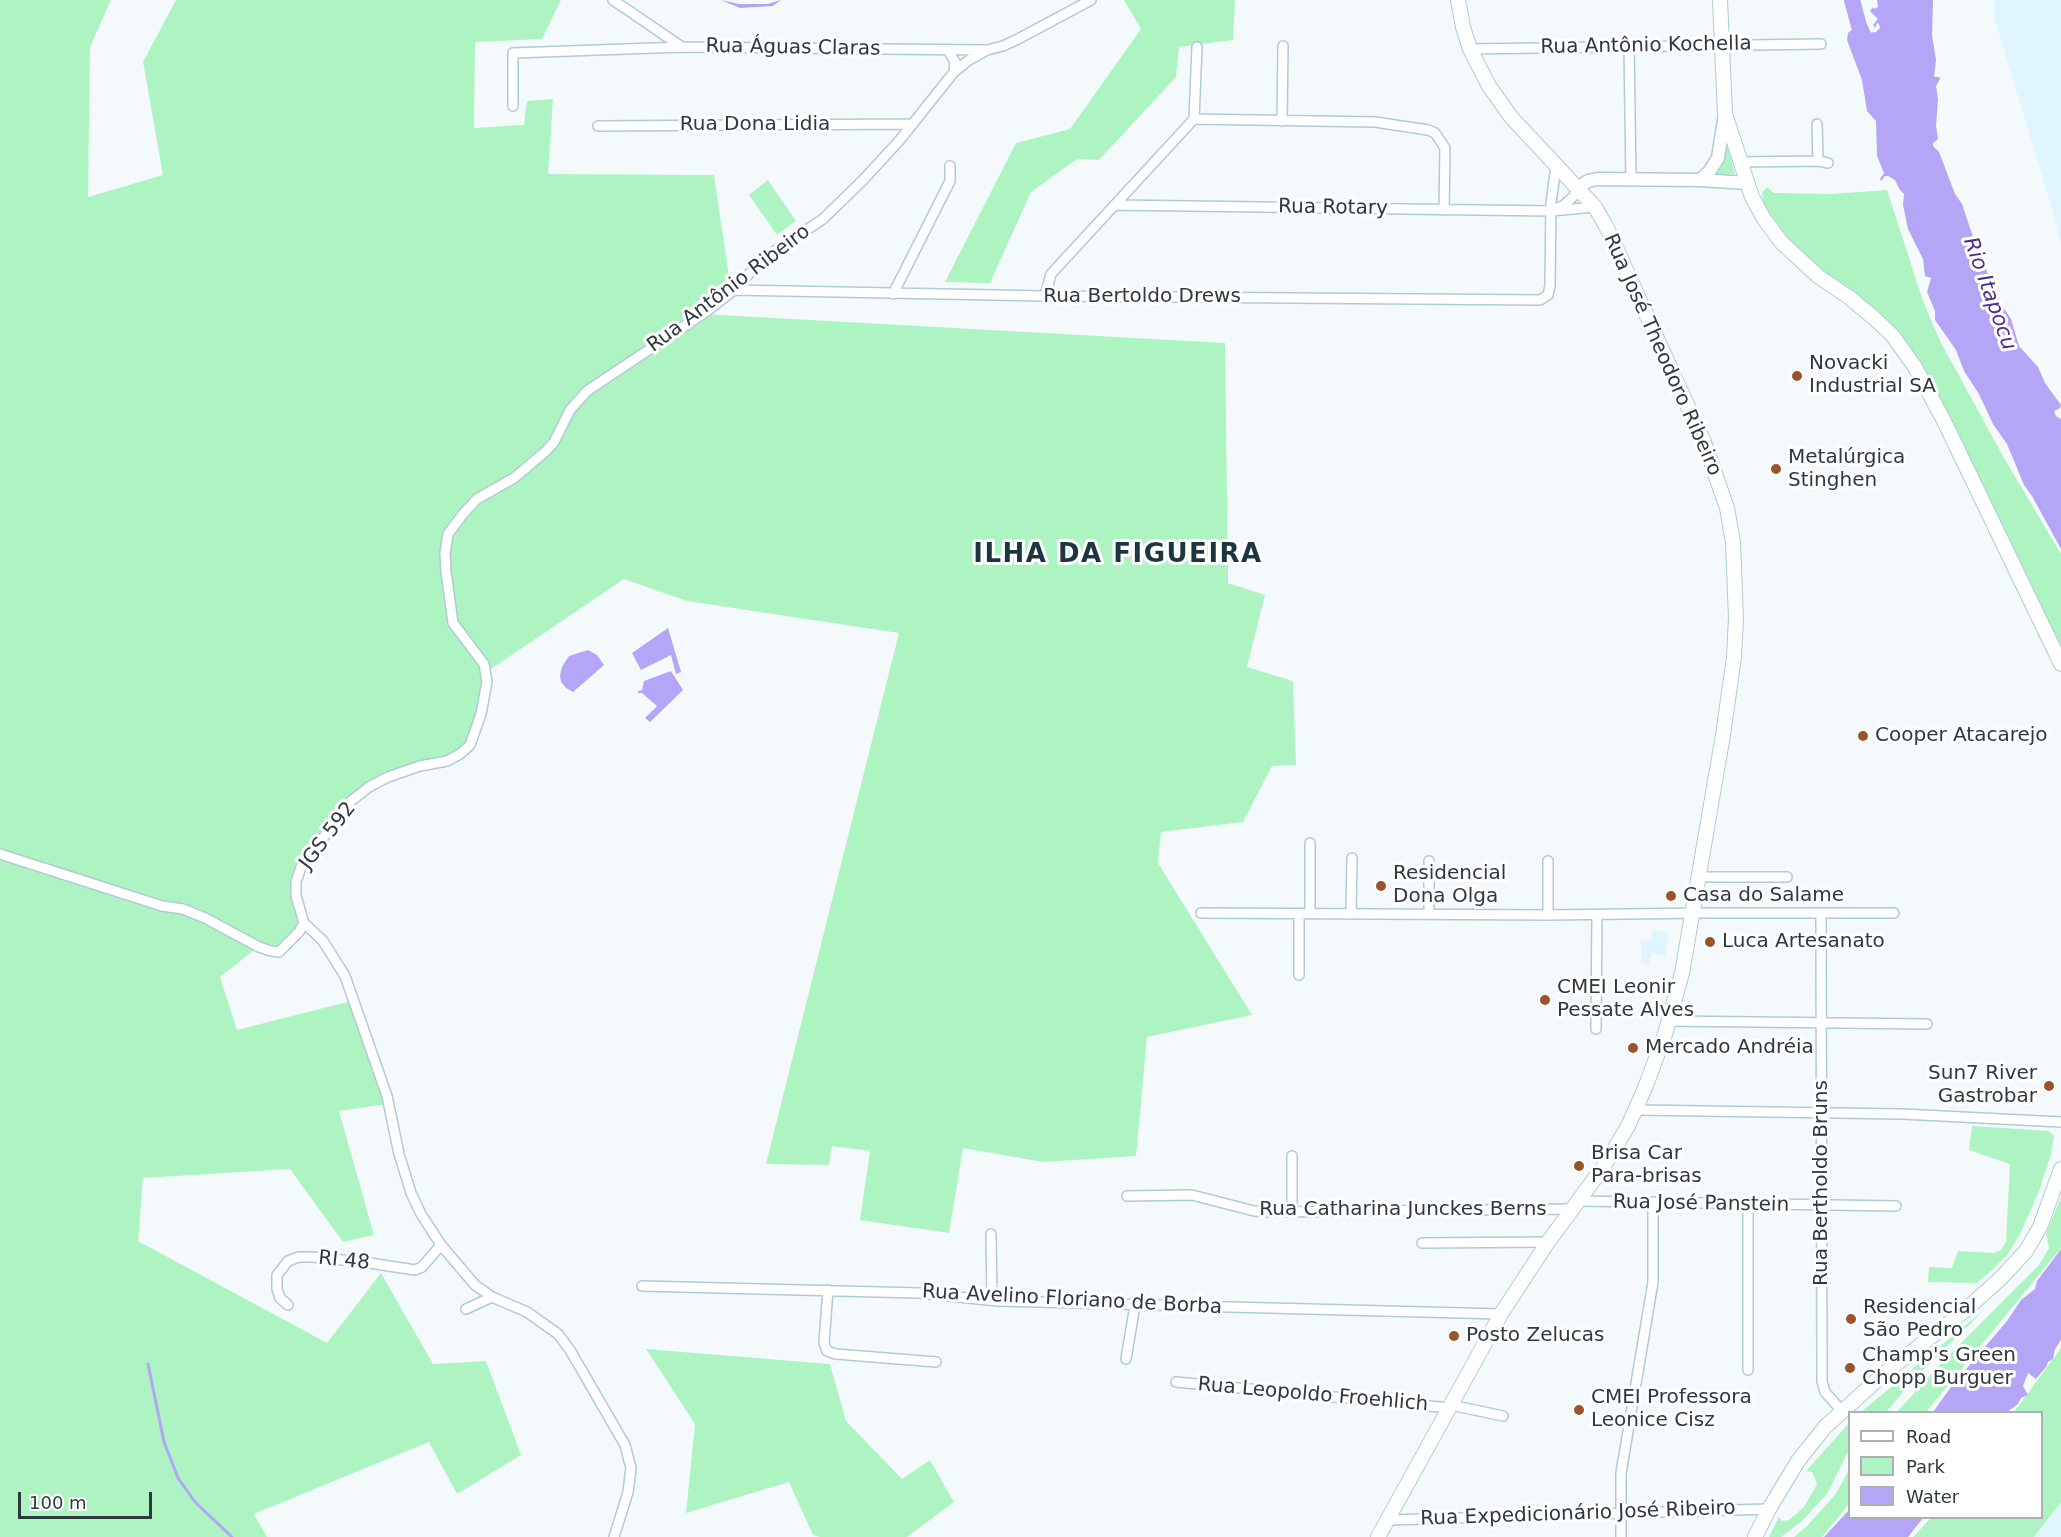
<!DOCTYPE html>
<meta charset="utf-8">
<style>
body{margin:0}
#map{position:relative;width:2061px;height:1537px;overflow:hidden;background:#f4fafc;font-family:"DejaVu Sans",sans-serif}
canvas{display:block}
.legend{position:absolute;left:1848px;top:1411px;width:195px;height:108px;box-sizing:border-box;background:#fff;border:2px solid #abb0b1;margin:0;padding:8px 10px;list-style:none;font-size:18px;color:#2d393d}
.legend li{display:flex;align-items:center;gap:12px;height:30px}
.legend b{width:30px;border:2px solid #abb0b1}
.scale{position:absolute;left:18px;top:1492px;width:134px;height:27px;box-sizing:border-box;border:3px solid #2d393d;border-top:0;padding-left:8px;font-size:18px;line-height:21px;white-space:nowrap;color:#2d393d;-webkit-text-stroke:4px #fff;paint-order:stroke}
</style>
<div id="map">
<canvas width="2061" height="1537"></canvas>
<ul class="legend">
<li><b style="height:8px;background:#fff"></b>Road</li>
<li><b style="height:16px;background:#aef4c2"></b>Park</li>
<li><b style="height:16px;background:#b4a5f6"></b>Water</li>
</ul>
<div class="scale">100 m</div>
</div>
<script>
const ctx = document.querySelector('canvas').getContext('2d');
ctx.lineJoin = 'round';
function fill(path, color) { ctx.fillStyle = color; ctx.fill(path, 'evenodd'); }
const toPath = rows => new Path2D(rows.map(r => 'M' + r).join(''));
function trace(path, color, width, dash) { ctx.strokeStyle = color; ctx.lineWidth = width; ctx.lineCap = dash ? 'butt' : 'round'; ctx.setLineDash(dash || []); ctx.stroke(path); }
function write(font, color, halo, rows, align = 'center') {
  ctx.font = font + ' "DejaVu Sans",sans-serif'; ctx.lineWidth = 6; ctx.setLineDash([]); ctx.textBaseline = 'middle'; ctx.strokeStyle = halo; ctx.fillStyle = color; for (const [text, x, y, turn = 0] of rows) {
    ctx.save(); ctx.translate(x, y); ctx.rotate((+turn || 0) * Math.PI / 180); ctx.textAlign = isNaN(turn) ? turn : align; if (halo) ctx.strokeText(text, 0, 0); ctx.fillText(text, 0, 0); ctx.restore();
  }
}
const built = toPath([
 [1994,0,2061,0,2061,246,2054,215,1994,17],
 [1653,929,1670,933,1665,956,1652,953,1649,964,1641,963,1641,939,1650,941],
 [2061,1502,2061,1537,2034,1537]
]);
const green = toPath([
 [0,0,111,0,90,47,88,197,163,175,143,62,176,0,561,0,542,39,475,42,474,128,524,125,527,101,553,99,548,174,714,175,731,290,702,314,1225,343,1228,583,1265,595,1247,667,1293,681,1296,765,1272,766,1243,822,1161,832,1158,863,1252,1015,1147,1037,1136,1156,1043,1162,963,1148,949,1233,860,1220,870,1151,832,1146,829,1165,766,1164,899,633,687,601,624,579,491,669,486,701,468,748,436,760,386,773,350,797,298,867,292,896,304,927,280,950,253,951,220,977,237,1030,351,1001,387,1104,339,1111,374,1235,343,1242,290,1169,143,1178,138,1241,327,1343,381,1273,433,1364,486,1361,521,1455,457,1494,429,1442,254,1514,267,1537,0,1537],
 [1124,0,1235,0,1233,40,1179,47,1176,77,1099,160,1077,159,1031,192,990,283,945,282,1016,143,1070,129,1141,29],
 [1727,145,1735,174,1716,174,1725,146],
 [768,180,796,221,777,235,749,195],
 [1767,187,1774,193,1832,194,1887,190,1923,301,1940,341,2004,458,2061,554,2061,649,1922,367,1788,239,1763,204,1762,193],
 [1972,1126,2049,1131,2054,1136,2051,1154,2039,1191,2021,1232,2008,1254,1993,1269,1977,1283,1928,1282,1929,1267,1952,1268,1958,1251,1994,1253,2001,1250,2006,1242,2010,1164,1969,1150],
 [2061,1197,2061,1248,1926,1412,1897,1412,1946,1358,2039,1265,2049,1248,2046,1234],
 [1985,1309,1914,1379,1886,1412,1861,1412],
 [2061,1348,2061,1502,2034,1537,1913,1537,1931,1518,2042,1518,2042,1412,2014,1412],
 [646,1349,830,1364,846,1421,902,1479,930,1460,954,1502,907,1537,820,1537,813,1535,789,1482,686,1513,695,1424],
 [1849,1423,1849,1450,1827,1494,1802,1521,1781,1537,1769,1537,1779,1517,1782,1521,1789,1520,1804,1507,1815,1488,1817,1483,1812,1472,1806,1471],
 [1849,1470,1849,1504,1822,1537,1794,1537,1806,1527,1835,1495]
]);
const water = toPath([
 [721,0,739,4,767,4,781,0,773,6,740,8],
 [1877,0,1933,0,1932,35,1936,60,1934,77,1939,77,1940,79,1936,86,1938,99,1936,126,1938,139,1933,143,1933,146,1939,152,1955,194,1962,204,1977,249,2003,307,2011,319,2019,346,2038,367,2045,383,2061,405,2060,408,2054,411,2056,416,2061,419,2061,549,2032,496,2024,485,2007,444,1993,424,1979,394,1964,371,1956,350,1935,320,1935,311,1927,292,1931,278,1925,276,1923,259,1908,229,1903,205,1904,194,1900,190,1895,180,1888,176,1885,176,1881,181,1880,179,1884,173,1877,156,1876,121,1867,111,1862,80,1847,40,1848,33,1854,28,1867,33,1876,32,1880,28,1879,24,1877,23,1875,28,1873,25,1878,19,1870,11,1873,7,1874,9,1878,7],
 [668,628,681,672,676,674,671,655,641,670,632,653],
 [588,650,597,655,604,665,573,692,566,688,561,682,560,675,562,667,569,656],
 [671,671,683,690,650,722,645,718,657,706,642,693,638,693,638,691,642,690,644,681],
 [2061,1249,2061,1340,2055,1349,2053,1359,2048,1362,2046,1367,2036,1379,2028,1373,2023,1386,2028,1395,2021,1398,2018,1404,2007,1412,1933,1412,1951,1387,2007,1321,2021,1300,2035,1289,2037,1281],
 [1849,1510,1850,1518,1923,1518,1908,1537,1824,1537]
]);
const stream = toPath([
 [148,1364,164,1442,178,1478,195,1502,232,1537]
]);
const river = toPath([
 [1852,0,1859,26,1870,50]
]);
const minor = toPath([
 [613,0,682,47,985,50],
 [1629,46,1631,179],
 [1470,49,1821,44],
 [948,50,955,62,954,72],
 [513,106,513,53,682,47],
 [1194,119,1375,122,1428,130,1435,133,1445,148,1444,210],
 [1282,121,1283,46],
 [1817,124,1818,161],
 [598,126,913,124],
 [1739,162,1818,161,1828,163],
 [1116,205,1551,211,1595,207],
 [1553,210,1564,205,1574,196,1577,188],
 [734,290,1045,296,1540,300,1548,295,1550,286,1551,203,1556,166],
 [893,294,950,181,950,166],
 [1045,296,1051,274,1194,119,1197,47],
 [0,854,162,906,183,909,205,918,259,947,271,951,279,952,299,932,304,923],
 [1429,861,1429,914],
 [1548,861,1548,915],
 [1699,877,1787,877],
 [1201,913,1548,915,1703,913,1894,913],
 [1821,913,1822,1381,1825,1392,1841,1410],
 [1310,914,1310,843],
 [1351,914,1352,858],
 [1299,975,1299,914],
 [1669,1021,1927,1024],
 [1596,1029,1597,915],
 [1636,1110,1902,1114,2061,1122],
 [1292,1156,1292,1211],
 [1127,1196,1192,1195,1254,1211,1270,1212,1573,1209],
 [1579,1201,1896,1206],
 [1748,1204,1748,1370],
 [991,1234,992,1300],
 [1422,1243,1548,1242],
 [642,1286,918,1293,998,1301,1501,1314],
 [828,1290,824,1343,827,1351,836,1354,936,1362],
 [288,1305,280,1298,277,1289,277,1275,288,1261,299,1257,312,1257,363,1262,415,1270,422,1267,441,1245],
 [466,1309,492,1297],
 [1126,1359,1135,1305],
 [1176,1382,1450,1408],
 [1451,1405,1503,1416],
 [1388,1520,1769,1509],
 [614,1537,628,1492,631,1468,625,1445,570,1350,558,1334,527,1312,492,1297,475,1285,441,1245,421,1214,411,1193,399,1154,387,1096,345,976,323,941,304,923,296,896,296,882,301,867,351,801,369,787,388,777,420,766,447,761,460,754,470,745,481,714,487,682,484,664,453,623,446,572,445,553,448,534,463,514,477,499,514,478,546,451,554,442,570,410,587,391,707,311,734,290,763,259,823,219,863,180,899,141,954,72,969,60,987,50,1003,46,1018,39,1091,0],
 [1621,1537,1621,1473,1653,1282,1653,1203]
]);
const tertiary = toPath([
 [1700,180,1709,172,1718,158,1725,114],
 [1577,188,1588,181,1597,179,1700,180,1747,183]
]);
const secondary = toPath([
 [1720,0,1725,114,1752,197,1764,219,1782,243,1819,277,1850,298,1874,318,1893,336,1915,367,1944,421,2061,664],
 [1378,1537,1501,1314,1548,1242,1604,1166,1628,1126,1645,1088,1665,1034,1682,973,1723,735,1734,657,1736,618,1733,542,1727,508,1704,442,1607,228,1595,207,1511,117,1489,86,1470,49,1463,27,1458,0],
 [1755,1537,1769,1509,1798,1461,1825,1427,1886,1372,1963,1312,2000,1279,2026,1251,2040,1227,2061,1169]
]);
const markers = [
 [1797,376,6,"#9a542b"],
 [1776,469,6,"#9a542b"],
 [1863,736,6,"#9a542b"],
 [1381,886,6,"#9a542b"],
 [1671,896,6,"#9a542b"],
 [1710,942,6,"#9a542b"],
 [1545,1000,6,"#9a542b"],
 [1633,1048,6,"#9a542b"],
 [2049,1086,6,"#9a542b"],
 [1579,1166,6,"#9a542b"],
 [1851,1319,6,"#9a542b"],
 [1454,1336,6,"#9a542b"],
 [1850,1368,6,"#9a542b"],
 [1579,1410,6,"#9a542b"]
];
const streetNames = [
 ["Rua Antônio Kochella",1646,46,-1],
 ["Rua Águas Claras",793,48,1],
 ["Rua Dona Lidia",755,125],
 ["Rua Rotary",1333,208,1],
 ["Rua Antônio Ribeiro",729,289,-37],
 ["Rua Bertoldo Drews",1142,297],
 ["Rua José Theodoro Ribeiro",1662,355,66],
 ["JGS 592",328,836,-53],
 ["Rua Bertholdo Bruns",1822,1183,-90],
 ["Rua José Panstein",1701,1204,1],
 ["Rua Catharina Junckes Berns",1403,1210],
 ["RI 48",344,1261,6],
 ["Rua Avelino Floriano de Borba",1072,1300,3],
 ["Rua Leopoldo Froehlich",1313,1395,5],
 ["Rua Expedicionário José Ribeiro",1578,1514,-2]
];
const poiNames = [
 ["Novacki",1809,364],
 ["Industrial SA",1809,387],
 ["Metalúrgica",1788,458],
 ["Stinghen",1788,481],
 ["Cooper Atacarejo",1875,736],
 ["Residencial",1393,874],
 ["Dona Olga",1393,897],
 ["Casa do Salame",1683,896],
 ["Luca Artesanato",1722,942],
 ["CMEI Leonir",1557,988],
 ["Pessate Alves",1557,1011],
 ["Mercado Andréia",1645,1048],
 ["Sun7 River",2037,1074,"right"],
 ["Gastrobar",2037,1097,"right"],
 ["Brisa Car",1591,1154],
 ["Para-brisas",1591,1177],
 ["Residencial",1863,1308],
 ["São Pedro",1863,1331],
 ["Posto Zelucas",1466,1336],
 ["Champ's Green",1862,1356],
 ["Chopp Burguer",1862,1379],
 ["CMEI Professora",1591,1398],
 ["Leonice Cisz",1591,1421]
];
const waterNames = [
 ["Rio Itapocu",1989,294,70]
];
const districtNames = [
 ["ILHA DA FIGUEIRA",1118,555]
];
fill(built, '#e0f6ff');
fill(green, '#aef4c2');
fill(water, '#b4a5f6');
trace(stream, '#b4a5f6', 3);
trace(river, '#b4a5f6', 16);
trace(minor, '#afcbd6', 12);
trace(tertiary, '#afcbd6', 15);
trace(secondary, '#afcbd6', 16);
trace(minor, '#fff', 9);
trace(tertiary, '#fff', 12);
trace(secondary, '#fff', 14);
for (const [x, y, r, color] of markers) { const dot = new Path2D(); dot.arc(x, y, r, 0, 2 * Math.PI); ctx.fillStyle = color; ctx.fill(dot); trace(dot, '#fff', 2); }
write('20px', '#2d393d', '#fff', streetNames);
write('20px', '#2d393d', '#fff', poiNames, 'left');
write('italic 21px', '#4a2f8b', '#fff', waterNames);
ctx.letterSpacing = '1.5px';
write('bold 26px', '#1d353e', '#fff', districtNames);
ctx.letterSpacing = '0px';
</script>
